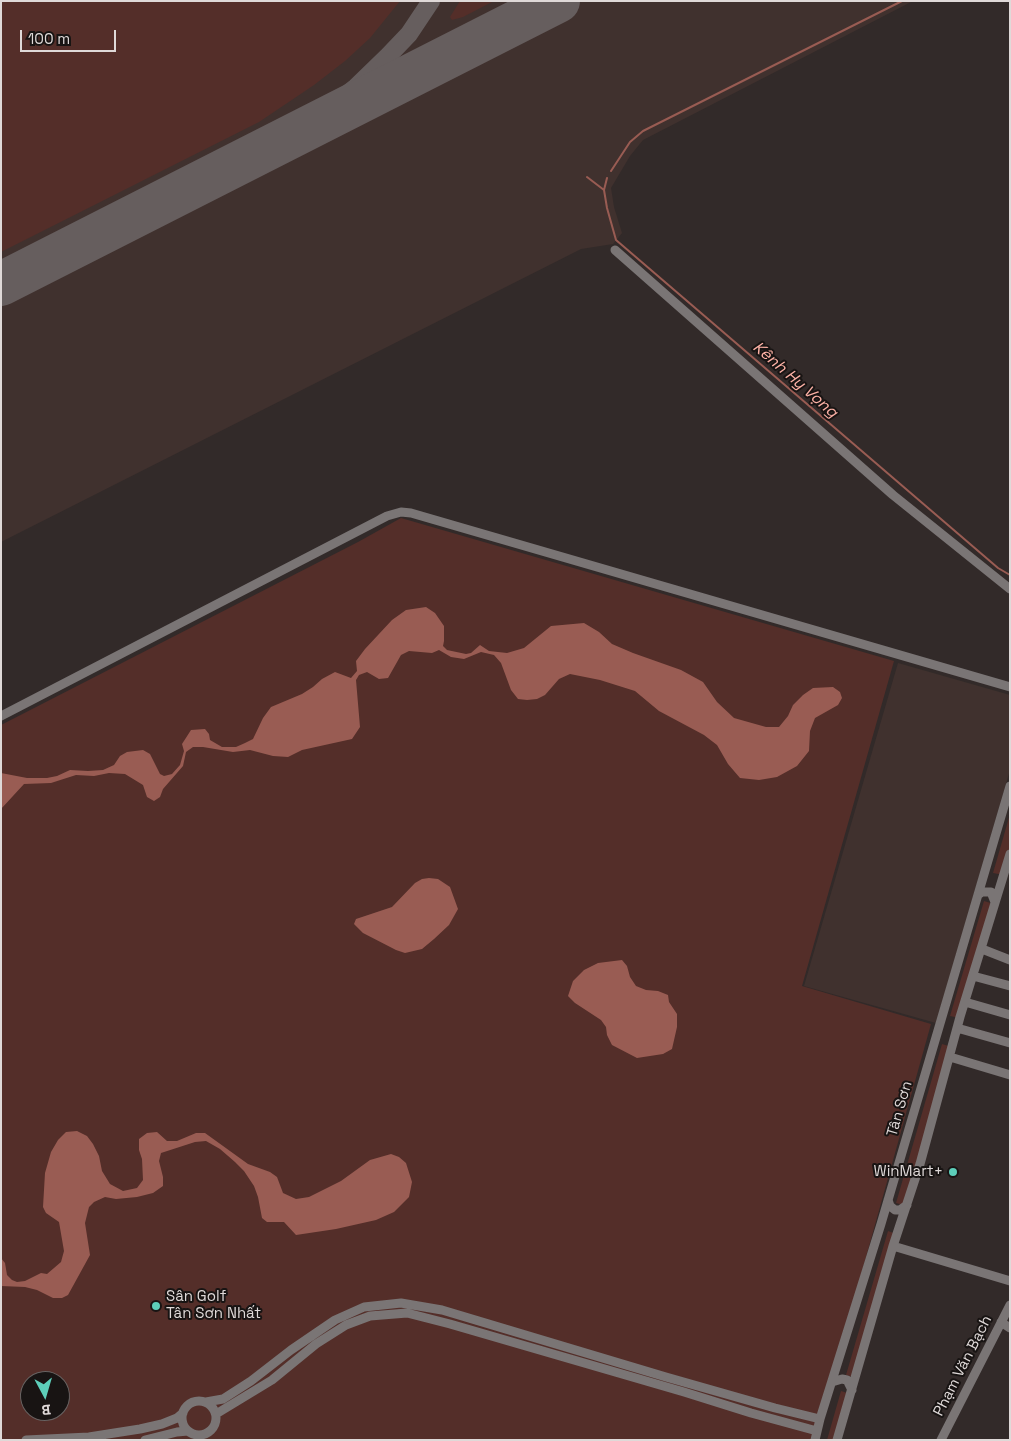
<!DOCTYPE html>
<meta charset="utf-8">
<style>
body{margin:0}
#map{position:relative;width:1011px;height:1441px;overflow:hidden;background:#322a29;font-family:"Space Grotesk",sans-serif}
canvas{display:block}
.frame{position:absolute;inset:0;border:2px solid #dfd9d8;pointer-events:none}
.north{position:absolute;left:20px;top:1371px;width:50px;height:50px;box-sizing:border-box;background:#181413;border:1px solid #686362;border-radius:50%;rotate:174deg;font-size:14px;font-weight:700;line-height:20px;text-align:center;color:#dfd9d8}
.north::after{content:'';display:block;margin:auto;width:18px;height:22px;background:#5dceb9;clip-path:polygon(50% 0,100% 100%,50% 72%,0 100%)}
.scale{position:absolute;left:20px;top:30px;width:96px;height:22px;box-sizing:border-box;border:2px solid #dfd9d8;border-top:0;padding-left:6px;font-size:15px;line-height:18px;white-space:nowrap;color:#dfd9d8;-webkit-text-stroke:4px #181413;paint-order:stroke}
</style>
<div id="map">
<canvas width="1011" height="1441"></canvas>
<div class="frame"></div>
<div class="north">B</div>
<div class="scale">100 m</div>
</div>
<script>
const ctx = document.querySelector('canvas').getContext('2d');
ctx.lineJoin = 'round';
function fill(path, color) { ctx.fillStyle = color; ctx.fill(path, 'evenodd'); }
const toPath = rows => new Path2D(rows.map(r => 'M' + r).join(''));
function trace(path, color, width, dash) { ctx.strokeStyle = color; ctx.lineWidth = width; ctx.lineCap = dash ? 'butt' : 'round'; ctx.setLineDash(dash || []); ctx.stroke(path); }
function write(font, color, halo, rows, align = 'center') {
  ctx.font = font + ' "Space Grotesk",sans-serif'; ctx.lineWidth = 4; ctx.setLineDash([]); ctx.textBaseline = 'middle'; ctx.strokeStyle = halo; ctx.fillStyle = color; for (const [text, x, y, turn = 0] of rows) {
    ctx.save(); ctx.translate(x, y); ctx.rotate((+turn || 0) * Math.PI / 180); ctx.textAlign = isNaN(turn) ? turn : align; if (halo) ctx.strokeText(text, 0, 0); ctx.fillText(text, 0, 0); ctx.restore();
  }
}
const built = toPath([
 [1,1,913,1,643,140,630,156,611,188,614,207,622,233,613,244,581,249,1,542],
 [898,663,1010,695,1010,770,936,1023,804,986]
]);
const green = toPath([
 [1,1,400,1,370,38,345,61,314,85,259,122,1,252],
 [460,1,494,1,463,17,452,20,450,17],
 [401,518,894,661,802,986,931,1024,815,1440,1,1440,1,725,358,542],
 [30,1381,60,1381,60,1411,30,1411],
 [1010,814,1010,854,1004,875,993,873],
 [984,901,994,904,960,1018,950,1016],
 [942,1044,952,1047,907,1206,896,1203],
 [888,1231,899,1235,857,1378,846,1375],
 [841,1391,851,1394,837,1440,827,1440]
]);
const water = toPath([
 [426,607,435,613,444,626,444,641,443,646,447,650,466,654,471,653,480,645,489,651,507,653,524,648,551,626,584,623,599,632,612,644,633,653,681,670,703,682,717,702,734,718,766,727,779,727,788,716,793,705,803,695,813,688,833,687,840,692,842,698,838,705,815,718,810,731,809,751,797,766,777,777,759,780,740,778,728,764,717,745,704,735,659,711,635,691,600,680,570,674,559,679,545,695,537,699,527,700,518,699,511,690,501,663,494,655,481,652,464,659,451,657,439,650,432,653,409,651,401,655,388,678,379,679,367,672,359,675,356,680,360,727,352,739,302,750,288,757,273,756,250,750,233,752,203,747,193,747,186,752,183,766,163,789,160,797,154,801,147,797,143,785,125,774,109,773,94,776,76,775,51,783,24,784,1,809,1,773,27,778,47,778,57,776,70,770,88,771,103,770,114,765,120,756,127,752,143,750,150,754,160,774,164,776,172,774,180,765,184,751,182,744,191,730,205,729,209,734,210,740,222,747,236,747,245,743,253,739,263,718,271,707,302,694,313,687,322,679,335,672,351,678,357,671,356,661,365,649,392,620,406,610],
 [429,878,438,879,450,887,458,909,449,925,434,939,422,949,405,953,396,950,363,933,354,924,356,919,392,907,415,883,422,879],
 [622,960,627,966,630,977,636,986,646,990,658,991,668,995,669,1002,677,1014,677,1027,672,1049,663,1054,637,1058,612,1045,607,1035,606,1027,601,1020,575,1003,568,996,573,981,584,970,598,963],
 [77,1131,87,1136,93,1144,99,1156,102,1171,110,1184,123,1191,137,1188,143,1180,142,1159,139,1150,139,1139,147,1133,157,1132,167,1141,177,1141,196,1133,205,1133,248,1164,270,1172,277,1177,283,1193,296,1199,309,1197,341,1181,370,1160,391,1154,399,1157,406,1163,412,1182,409,1197,394,1212,376,1220,336,1229,296,1235,284,1222,267,1222,262,1218,258,1197,254,1186,244,1171,235,1162,220,1149,206,1141,195,1142,161,1153,159,1161,163,1177,163,1186,153,1193,137,1197,116,1199,105,1197,94,1202,89,1207,85,1223,90,1255,68,1295,62,1298,53,1298,37,1290,25,1287,1,1286,1,1258,5,1263,7,1275,12,1280,17,1282,25,1281,41,1273,47,1274,61,1262,64,1251,59,1222,46,1213,43,1207,45,1173,51,1152,58,1140,66,1132]
]);
const stream = toPath([
 [611,171,630,142,643,131,902,1],
 [587,177,604,190],
 [607,178,604,190,607,208,616,240,998,568,1010,575]
]);
const taxiway = toPath([
 [535,13,555,1],
 [294,136,356,87,388,56,409,34,431,1]
]);
const runway = toPath([
 [1,284,558,1]
]);
const minor = toPath([
 [615,250,893,495,1010,589],
 [1,716,387,516,401,512,411,513,1010,687],
 [978,895,982,892,991,892,995,902],
 [982,949,1010,960],
 [973,976,1010,986],
 [965,1002,1010,1015],
 [957,1028,1010,1043],
 [950,1057,1010,1075],
 [888,1200,890,1206,895,1210,900,1210,907,1205],
 [893,1246,1010,1281],
 [1001,1322,1010,1328],
 [832,1382,842,1379,847,1380,852,1390],
 '182 1418a17 17 0 1 1 34 0a17 17 0 1 1-34 0Z',
 [206,1402,223,1399,251,1381,291,1350,335,1320,364,1307,401,1303,442,1310,666,1377,775,1408,820,1419],
 [216,1414,272,1380,316,1344,346,1325,370,1316,407,1313,450,1324,684,1392,751,1413,817,1431],
 [26,1440,89,1437,140,1429,162,1424,177,1418,183,1413],
 [145,1440,177,1432,188,1431],
 [815,1440,820,1419,881,1224,1010,786],
 [837,1440,893,1246,920,1164,960,1017,1010,854],
 [941,1440,1010,1305]
]);
const markers = [
 [953,1172,5,"#5dceb9"],
 [156,1306,5,"#5dceb9"]
];
const streetNames = [
 ["Tân Sơn",900,1109,-74],
 ["Phạm Văn Bạch",963,1366,-63]
];
const poiNames = [
 ["WinMart+",943,1172],
 ["Sân Golf",166,1297,"left"],
 ["Tân Sơn Nhất",166,1314,"left"]
];
const waterNames = [
 ["Kênh Hy Vọng",795,380,41]
];
fill(built, '#40312e');
fill(green, '#542e29');
fill(water, '#995c53');
trace(stream, '#995c53', 2);
trace(taxiway, '#665e5e', 18);
trace(runway, '#665e5e', 44);
trace(minor, '#7a7575', 9);
for (const [x, y, r, color] of markers) { const dot = new Path2D(); dot.arc(x, y, r, 0, 2 * Math.PI); ctx.fillStyle = color; ctx.fill(dot); trace(dot, '#181413', 2); }
write('15px', '#dfd9d8', '#181413', streetNames);
write('15px', '#dfd9d8', '#181413', poiNames, 'right');
write('italic 16px', '#fdb2a6', '#181413', waterNames);
</script>
